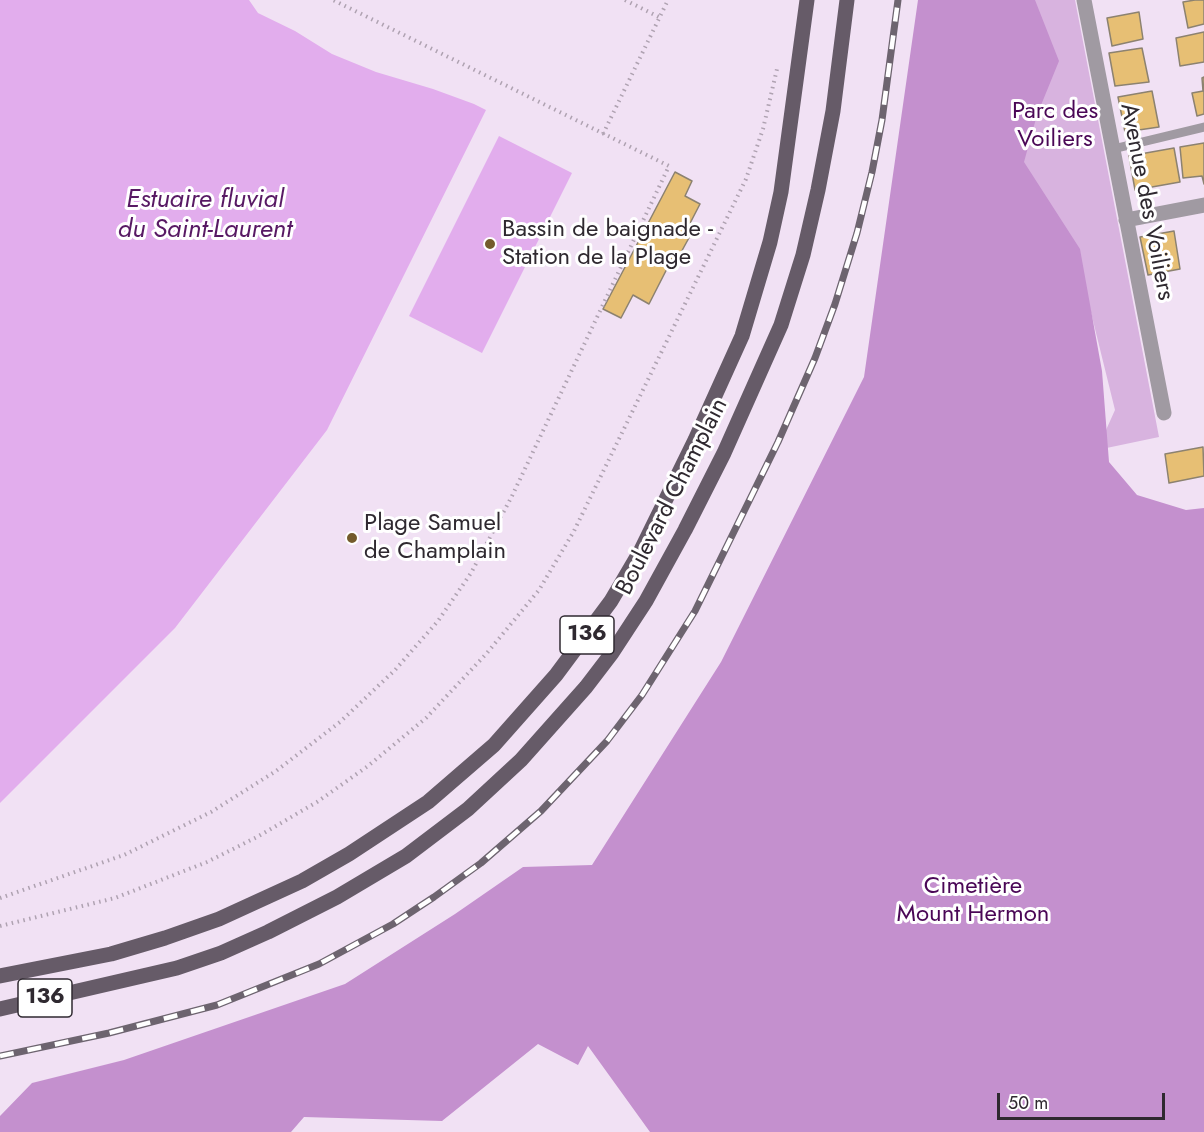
<!DOCTYPE html>
<meta charset="utf-8">
<style>
body{margin:0}
#map{position:relative;width:1204px;height:1132px;overflow:hidden;background:#f1e1f4;font-family:Jost,sans-serif}
canvas{display:block}
.scale{position:absolute;left:997px;top:1093px;width:168px;height:27px;box-sizing:border-box;border:3px solid #2f2930;border-top:0;padding-left:8px;font-size:18px;line-height:21px;white-space:nowrap;color:#2f2930;-webkit-text-stroke:4px #fff;paint-order:stroke}
</style>
<div id="map">
<canvas width="1204" height="1132"></canvas>
<div class="scale">50 m</div>
</div>
<script>
const ctx = document.querySelector('canvas').getContext('2d');
ctx.lineJoin = 'round';
function fill(path, color) { ctx.fillStyle = color; ctx.fill(path, 'evenodd'); }
const toPath = rows => new Path2D(rows.map(r => 'M' + r).join(''));
function trace(path, color, width, dash) { ctx.strokeStyle = color; ctx.lineWidth = width; ctx.lineCap = dash ? 'butt' : 'round'; ctx.setLineDash(dash || []); ctx.stroke(path); }
function write(font, color, halo, rows, align = 'center') {
  ctx.font = font + ' Jost,sans-serif'; ctx.lineWidth = 6; ctx.setLineDash([]); ctx.textBaseline = 'middle'; ctx.strokeStyle = halo; ctx.fillStyle = color; for (const [text, x, y, turn = 0] of rows) {
    ctx.save(); ctx.translate(x, y); ctx.rotate((+turn || 0) * Math.PI / 180); ctx.textAlign = isNaN(turn) ? turn : align; if (halo) ctx.strokeText(text, 0, 0); ctx.fillText(text, 0, 0); ctx.restore();
  }
}
const green = toPath([
 [1018,0,1075,0,1159,437,1097,450,1115,410,1083,280,1023,189]
]);
const forest = toPath([
 [918,0,1035,0,1059,61,1037,115,1024,162,1080,249,1102,371,1109,462,1137,495,1186,510,1204,508,1204,1132,650,1132,588,1046,578,1065,538,1044,442,1121,304,1117,291,1132,0,1132,0,1116,32,1083,124,1060,345,984,455,914,523,867,592,865,721,662,864,377]
]);
const water = toPath([
 [0,0,249,0,258,13,295,31,332,54,376,72,433,89,474,104,486,110,327,430,175,628,0,803],
 [499,136,572,173,482,353,409,316]
]);
const building = toPath([
 [1195,0,1204,0,1204,24,1188,28,1183,2,1195,0],
 [1139,12,1143,39,1112,46,1107,18,1139,12],
 [1204,32,1204,62,1180,66,1176,38,1204,32],
 [1142,48,1149,82,1115,86,1109,53,1142,48],
 [1204,77,1204,114,1197,116,1192,93,1203,91,1202,78,1204,77],
 [1152,91,1159,127,1125,132,1118,97,1152,91],
 [1204,143,1204,184,1202,176,1183,178,1180,147,1204,143],
 [1174,148,1180,182,1135,190,1129,156,1174,148],
 [675,172,692,181,685,196,700,204,685,233,690,236,679,256,675,253,649,304,633,295,621,318,603,309,675,172],
 [1174,231,1180,269,1148,275,1140,237,1174,231],
 [1203,447,1204,476,1169,483,1165,454,1203,447]
]);
const path = toPath([
 [625,0,659,17],
 [603,134,668,0],
 [0,898,124,855,211,812,276,771,340,722,395,670,438,621,471,573,512,496,669,166,333,0],
 [0,926,115,898,207,862,257,837,317,802,368,766,426,718,487,653,539,590,574,531,746,179,763,129,777,69]
]);
const service = toPath([
 [1113,149,1204,127]
]);
const minor = toPath([
 [1084,0,1164,413],
 [1126,220,1204,205]
]);
const primary = toPath([
 [0,976,111,954,165,938,219,919,302,881,349,854,428,802,494,745,556,675,611,601,641,550,695,440,742,336,770,242,781,192,807,0],
 [0,1009,177,968,221,953,268,932,337,897,406,856,468,809,521,760,586,687,612,653,646,601,685,530,724,453,781,325,803,255,818,190,833,111,847,0]
]);
const rail = toPath([
 [0,1056,109,1033,217,1005,319,964,393,924,434,897,481,863,541,811,607,741,642,695,695,611,778,442,815,358,835,304,857,233,872,172,882,120,898,0]
]);
const markers = [
 [490,244,6,"#745b2c"],
 [352,538,6,"#745b2c"]
];
const shields = [
 [587,635,54],
 [45,998,54]
];
const shieldNames = [
 ["136",587,635],
 ["136",45,998]
];
const parkNames = [
 ["Parc des",1055,112],
 ["Voiliers",1055,140],
 ["Cimetière",973,887],
 ["Mount Hermon",973,915]
];
const streetNames = [
 ["Avenue des Voiliers",1146,202,79],
 ["Boulevard Champlain",673,497,-63]
];
const poiNames = [
 ["Bassin de baignade -",502,230],
 ["Station de la Plage",502,258],
 ["Plage Samuel",364,524],
 ["de Champlain",364,552]
];
const waterNames = [
 ["Estuaire fluvial",205,201],
 ["du Saint-Laurent",205,231]
];
fill(green, '#d8b3df');
fill(forest, '#c490ce');
fill(water, '#e2aded');
fill(building, '#e7bf74');
trace(building, '#8c8270', 1.5);
trace(path, '#afa2b1', 4, [1.5, 4.5]);
trace(service, '#a09aa2', 9);
trace(minor, '#a09aa2', 15);
trace(primary, '#665b68', 15);
trace(rail, '#6d646f', 7);
trace(rail, '#fff', 4.5, [14]);
for (const [x, y, r, color] of markers) { const dot = new Path2D(); dot.arc(x, y, r, 0, 2 * Math.PI); ctx.fillStyle = color; ctx.fill(dot); trace(dot, '#fff', 2); }
for (const [x, y, w] of shields) { const box = new Path2D(); box.roundRect(x - w / 2, y - 19, w, 38, 4.5); ctx.fillStyle = '#fff'; ctx.fill(box); trace(box, '#2f2930', 1.5); }
write('bold 22px', '#2f2930', null, shieldNames);
write('24px', '#4a0756', '#fff', parkNames);
write('24px', '#2f2930', '#fff', streetNames);
write('24px', '#2f2930', '#fff', poiNames, 'left');
write('italic 26px', '#581964', '#fff', waterNames);
</script>
